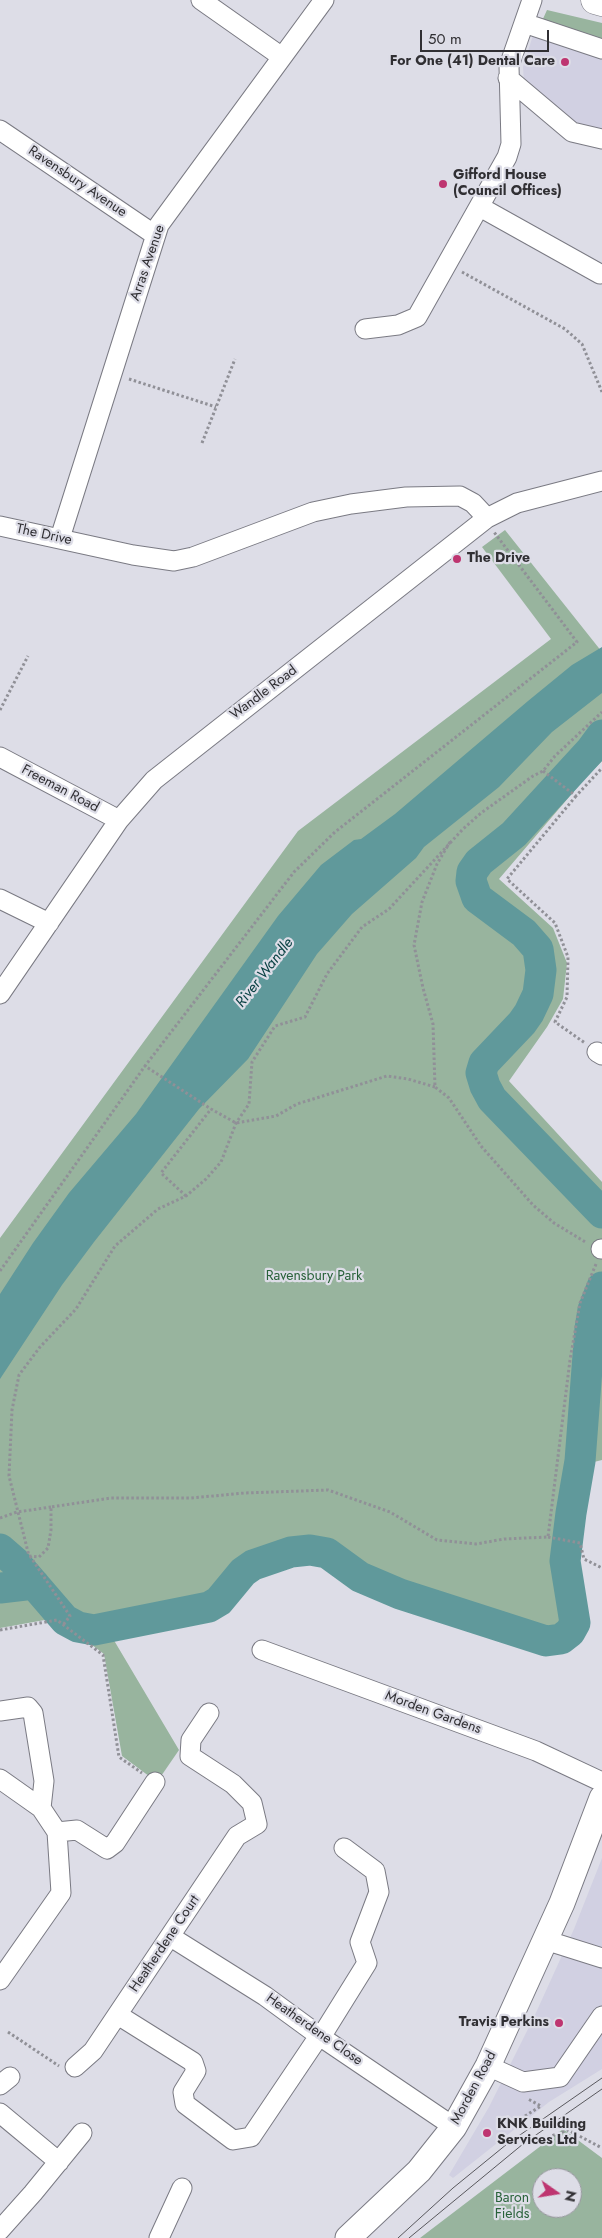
<!DOCTYPE html>
<style>
body{margin:0}
#map{position:relative;width:602px;height:2238px;overflow:hidden;background:#dddde7;font-family:Jost,sans-serif}
canvas{display:block}
.north{position:absolute;left:532px;top:2168px;width:50px;height:50px;box-sizing:border-box;background:#dddde7;border:1px solid #98979f;border-radius:50%;rotate:103deg;font-size:14px;font-weight:700;line-height:20px;text-align:center;color:#302f33}
.north::after{content:'';display:block;margin:auto;width:18px;height:22px;background:#be3570;clip-path:polygon(50% 0,100% 100%,50% 72%,0 100%)}
.scale{position:absolute;left:420px;top:30px;width:129px;height:22px;box-sizing:border-box;border:2px solid #302f33;border-top:0;padding-left:6px;font-size:15px;line-height:18px;white-space:nowrap;color:#302f33;-webkit-text-stroke:4px #dddde7;paint-order:stroke}
</style>
<div id="map">
<canvas width="602" height="2238"></canvas>
<div class="north">N</div>
<div class="scale">50 m</div>
</div>
<script>
const ctx = document.querySelector('canvas').getContext('2d');
ctx.lineJoin = 'round';
function fill(path, color) { ctx.fillStyle = color; ctx.fill(path, 'evenodd'); }
const toPath = rows => new Path2D(rows.map(r => 'M' + r).join(''));
function trace(path, color, width, dash) { ctx.strokeStyle = color; ctx.lineWidth = width; ctx.lineCap = dash ? 'butt' : 'round'; ctx.setLineDash(dash || []); ctx.stroke(path); }
function write(font, color, halo, rows, align = 'center') {
  ctx.font = font + ' Jost,sans-serif'; ctx.lineWidth = 4.5; ctx.setLineDash([]); ctx.textBaseline = 'middle'; ctx.strokeStyle = halo; ctx.fillStyle = color; for (const [text, x, y, turn = 0] of rows) {
    ctx.save(); ctx.translate(x, y); ctx.rotate((+turn || 0) * Math.PI / 180); ctx.textAlign = isNaN(turn) ? turn : align; if (halo) ctx.strokeText(text, 0, 0); ctx.fillText(text, 0, 0); ctx.restore();
  }
}
const built = toPath([
 [534,32,602,52,602,133,583,128,524,83,523,67],
 [602,1858,602,2069,549,2102,453,2178,449,2175,489,2107,534,2017,574,1929]
]);
const green = toPath([
 [547,10,602,23,602,42,542,21],
 [505,530,602,652,602,761,587,776,499,879,553,928,567,963,563,999,547,1027,509,1081,602,1182,602,1460,586,1464,576,1513,570,1562,581,1623,567,1651,530,1642,484,1625,402,1600,353,1579,327,1558,312,1554,293,1557,254,1568,246,1574,221,1605,210,1610,95,1634,112,1637,179,1750,157,1782,122,1756,104,1654,56,1618,0,1628,0,1238,298,831,551,639,482,547],
 [563,2129,602,2158,602,2238,420,2238],
 [542,2178,572,2178,572,2208,542,2208]
]);
const water = toPath([
 [602,647,602,693,552,732,499,787,424,847,416,858,352,914,317,954,248,1059,199,1109,94,1242,62,1285,0,1379,0,1294,33,1243,69,1193,136,1114,278,916,321,865,354,840,361,839,395,814,528,701,572,665]
]);
const river = toPath([
 [602,735,591,750,514,834,479,862,472,872,471,881,477,898,524,933,538,949,541,970,538,994,529,1013,522,1023,484,1063,481,1073,485,1086,492,1099,602,1213],
 [0,1549,15,1562,65,1620,78,1627,94,1630,209,1607,219,1601,243,1572,253,1565,291,1552,310,1550,327,1553,360,1577,400,1594,546,1641,561,1639,570,1632,575,1623,565,1561,571,1513,580,1461,590,1329,593,1310,602,1287],
 [0,1588,34,1584]
]);
const path = toPath([
 [462,272,565,329,582,344,602,392],
 [129,379,216,407],
 [202,443,235,359],
 [0,710,28,656],
 [543,771,576,796,602,768],
 [576,796,507,879,555,923,568,957,567,997,555,1022,585,1043],
 [450,842,437,864,422,902,414,945,423,988,433,1024,435,1087,449,1098,481,1146,533,1205,554,1223,587,1243],
 [435,1087,408,1079,387,1076,297,1104,276,1116,236,1123,211,1109,145,1066,294,872,335,832,577,642,494,532],
 [186,1196,161,1173,211,1109],
 [596,1264,580,1303,570,1360,548,1537,504,1539,476,1544,437,1540,390,1512,328,1490,245,1493,191,1498,111,1498,51,1507,51,1530,48,1548,39,1557,29,1556,9,1476,12,1410,19,1375,40,1347,76,1309,115,1246,158,1209,186,1196,206,1179,221,1162,236,1123,249,1104,252,1062,275,1026,305,1017,327,974,362,927,389,909,463,829,481,813,533,776,543,771,555,756,602,712],
 [0,1271,145,1066],
 [0,1518,17,1512,51,1507],
 [548,1537,580,1543,584,1559,602,1568],
 [30,1556,70,1616,63,1625],
 [0,1630,57,1620,103,1655,119,1757,142,1773],
 [8,2032,59,2066],
 [525,2116,541,2106,528,2099],
 [543,2139,568,2130,602,2148]
]);
const minor = toPath([
 [201,0,282,57],
 [524,23,602,49],
 [508,78,572,132,602,139],
 [0,130,155,235],
 [480,207,600,274],
 [365,329,398,325,417,317,507,157,511,144,509,66,532,0],
 [0,526,133,555,174,561,193,557,313,512,351,504,406,497,460,496,473,503,487,518],
 [60,538,159,225,324,0],
 [0,757,119,820],
 [0,899,49,923],
 [0,994,119,820,154,780,487,518,517,503,602,481],
 [597,1052,602,1055],
 [601,1249,602,1249],
 [262,1650,536,1751,602,1782],
 [0,1711,28,1707,33,1713,44,1781,41,1808],
 [0,1779,41,1808,57,1832,61,1893,0,1980],
 [57,1832,77,1830,107,1849,115,1843,155,1782],
 [171,1937,265,1996,321,2037,454,2127],
 [545,1940,602,1958],
 [118,2015,193,2062,196,2071,183,2092,185,2104,233,2140,251,2137,319,2036],
 [321,2037,367,1963,360,1942,379,1892,375,1871,344,1848],
 [488,2066,523,2082,560,2077,602,2016],
 [75,2067,93,2051,237,1836,257,1824,252,1803,233,1784,190,1756,191,1740,209,1713],
 [0,2085,10,2077],
 [0,2113,59,2162],
 [0,2230,33,2193,82,2133],
 [159,2238,182,2188]
]);
const major = toPath([
 [348,2238,419,2171,454,2127,488,2066,562,1903,602,1798]
]);
const highway = toPath([
 [595,0,602,2]
]);
const tram = toPath([
 [398,2238,453,2188,507,2144,602,2078],
 [409,2238,523,2144,602,2089]
]);
const markers = [
 [565,62,5,"#be3570"],
 [443,184,5,"#be3570"],
 [457,559,5,"#be3570"],
 [559,2023,5,"#be3570"],
 [487,2133,5,"#be3570"]
];
const poiNames = [
 ["For One (41) Dental Care",555,62,"right"],
 ["Gifford House",453,176],
 ["(Council Offices)",453,192],
 ["The Drive",467,559],
 ["Travis Perkins",549,2023,"right"],
 ["KNK Building",497,2125],
 ["Services Ltd",497,2141]
];
const streetNames = [
 ["Ravensbury Avenue",77,182,34],
 ["Arras Avenue",148,263,-71],
 ["The Drive",44,535,12],
 ["Wandle Road",264,693,-37],
 ["Freeman Road",60,789,28],
 ["Morden Gardens",433,1713,20],
 ["Heatherdene Court",165,1944,-56],
 ["Heatherdene Close",314,2030,35],
 ["Morden Road",474,2088,-62]
];
const parkNames = [
 ["Ravensbury Park",314,1277],
 ["Baron",512,2199],
 ["Fields",512,2215]
];
const waterNames = [
 ["River Wandle",265,973,-52]
];
fill(built, '#d1d0e2');
fill(green, '#98b49e');
fill(water, '#60999b');
trace(river, '#60999b', 31);
trace(minor, '#7a7a83', 21);
trace(major, '#7a7a83', 27);
trace(highway, '#7a7a83', 29);
trace(path, '#909097', 3, [2.5, 2.5]);
trace(minor, '#fff', 19);
trace(major, '#fff', 25);
trace(highway, '#fff', 28);
trace(tram, '#59585d', 1);
for (const [x, y, r, color] of markers) { const dot = new Path2D(); dot.arc(x, y, r, 0, 2 * Math.PI); ctx.fillStyle = color; ctx.fill(dot); trace(dot, '#dddde7', 2); }
write('bold 14px', '#302f33', '#dddde7', poiNames, 'left');
write('14px', '#302f33', '#dddde7', streetNames);
write('14px', '#29623a', '#dddde7', parkNames);
write('italic 15px', '#094143', '#dddde7', waterNames);
</script>
